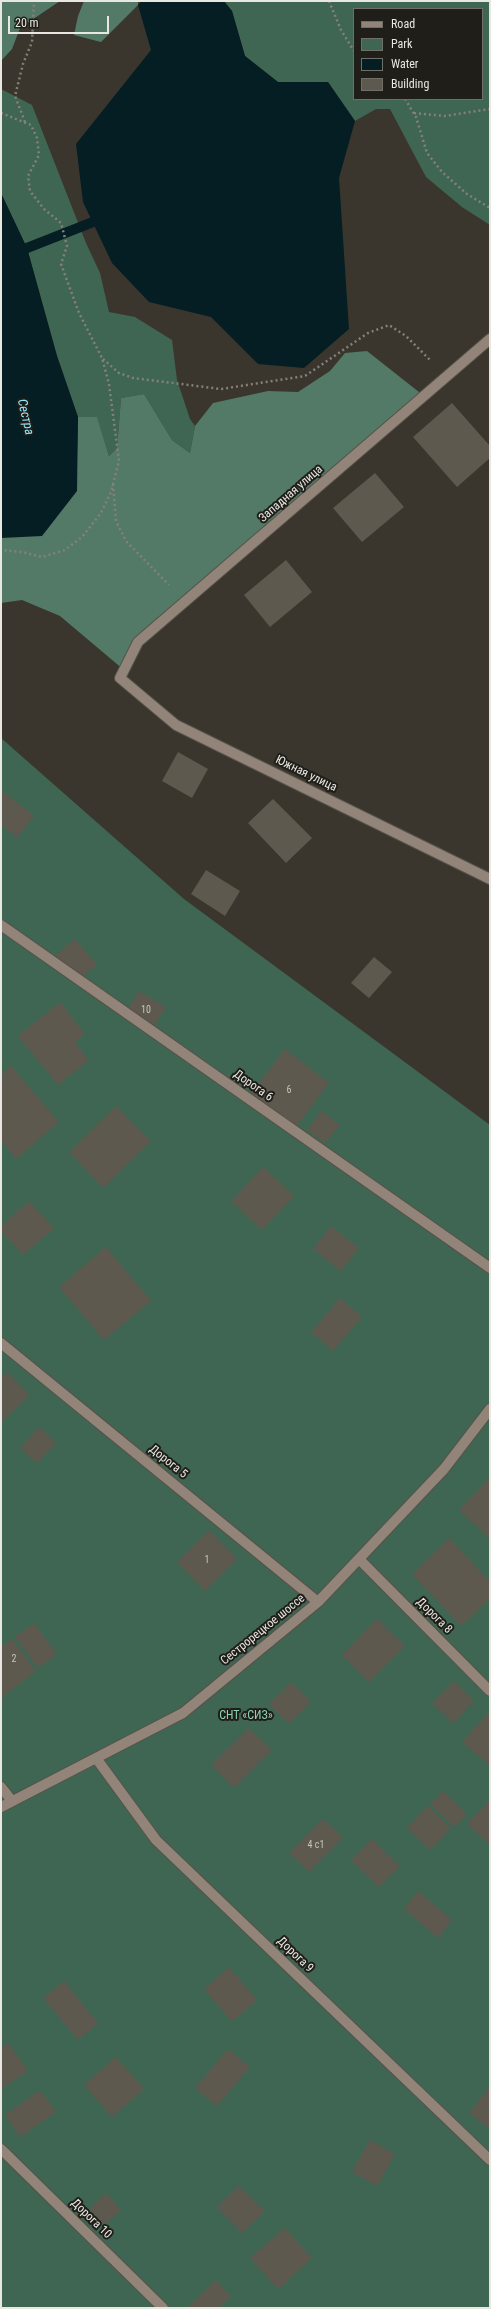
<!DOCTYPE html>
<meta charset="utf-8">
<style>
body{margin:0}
#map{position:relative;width:491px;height:2309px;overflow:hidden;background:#3a362d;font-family:"Roboto Condensed",sans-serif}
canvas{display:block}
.frame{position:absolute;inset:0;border:2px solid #e9e7e1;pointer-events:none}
.legend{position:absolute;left:353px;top:8px;width:130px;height:92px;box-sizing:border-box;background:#1f1e19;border:1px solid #706e69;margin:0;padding:5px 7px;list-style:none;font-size:12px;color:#e9e7e1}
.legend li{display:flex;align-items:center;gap:8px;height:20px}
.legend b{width:20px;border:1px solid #706e69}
.scale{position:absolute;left:8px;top:16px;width:101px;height:18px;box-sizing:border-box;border:2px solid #e9e7e1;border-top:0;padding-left:5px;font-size:12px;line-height:14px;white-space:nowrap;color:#e9e7e1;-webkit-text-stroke:3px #1f1e19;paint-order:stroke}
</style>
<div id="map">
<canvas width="491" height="2309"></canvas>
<div class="frame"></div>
<ul class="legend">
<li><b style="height:5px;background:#928478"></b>Road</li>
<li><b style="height:11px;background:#3f6653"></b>Park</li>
<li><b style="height:11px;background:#041e23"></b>Water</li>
<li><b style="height:11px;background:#5d594f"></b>Building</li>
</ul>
<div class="scale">20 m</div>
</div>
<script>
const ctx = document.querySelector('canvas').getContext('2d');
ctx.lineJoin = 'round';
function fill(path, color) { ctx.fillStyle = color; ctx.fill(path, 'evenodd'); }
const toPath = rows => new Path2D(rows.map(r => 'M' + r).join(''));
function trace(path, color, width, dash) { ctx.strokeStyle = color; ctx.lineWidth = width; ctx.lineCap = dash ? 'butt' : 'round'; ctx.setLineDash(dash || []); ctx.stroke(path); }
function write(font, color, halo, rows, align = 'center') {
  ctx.font = font + ' "Roboto Condensed",sans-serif'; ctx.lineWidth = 4; ctx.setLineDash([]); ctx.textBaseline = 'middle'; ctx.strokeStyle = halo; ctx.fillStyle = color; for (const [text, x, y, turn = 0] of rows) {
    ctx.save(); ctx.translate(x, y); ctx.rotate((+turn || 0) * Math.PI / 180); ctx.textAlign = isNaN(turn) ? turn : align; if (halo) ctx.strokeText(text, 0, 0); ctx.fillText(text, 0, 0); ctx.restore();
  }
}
const green = toPath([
 [224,1,490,1,490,225,462,207,426,177,390,109,376,109,355,121,328,82,278,82,245,56,232,11],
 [354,9,482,9,482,99,354,99],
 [1,89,32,105,86,243,100,273,109,312,135,317,172,340,177,380,190,419,195,426,190,453,172,440,144,394,121,398,117,448,109,456,97,418,78,417,57,356,27,248,1,193],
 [1,738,184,899,490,1125,490,2308,1,2308]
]);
const forest = toPath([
 [1,1,60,1,20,28,12,49,1,61],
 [84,1,138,1,138,5,101,42,74,35,78,16],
 [367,351,424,396,138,642,124,670,60,616,22,600,1,603,1,538,76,491,78,417,97,417,109,456,117,448,121,398,144,394,172,440,190,453,195,426,213,403,268,391,298,392,330,371,345,353]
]);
const water = toPath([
 [142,1,224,1,232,11,245,56,278,82,328,82,355,121,339,178,349,329,304,368,258,364,211,317,149,302,112,263,83,202,76,144,151,50,138,5],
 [1,193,27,248,57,356,78,417,77,491,42,536,1,538]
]);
const stream = toPath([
 [27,248,93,222]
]);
const building = toPath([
 [452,403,490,446,490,458,457,487,413,437],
 [375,473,404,507,362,542,333,508],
 [286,560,312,592,270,627,244,595],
 [178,752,208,769,192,798,162,781],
 [1,790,34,816,17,838,1,825],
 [273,799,312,838,286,863,248,823],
 [206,870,240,891,225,916,191,894],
 [75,939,97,965,78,980,56,955],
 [374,957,392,972,369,998,351,983],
 [139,991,166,1007,153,1028,126,1012],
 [60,1002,85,1034,75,1043,89,1060,58,1085,18,1036],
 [285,1049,329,1083,293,1131,248,1097],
 [11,1066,59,1122,16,1159,1,1141,1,1074],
 [116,1106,151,1141,103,1188,69,1152],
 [321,1111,340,1125,325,1143,307,1130],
 [263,1167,294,1196,262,1230,231,1201],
 [29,1201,54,1228,23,1255,1,1231,1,1226],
 [331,1226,359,1248,341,1271,313,1249],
 [106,1247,151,1301,104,1340,59,1287],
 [340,1298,362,1317,333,1351,311,1332],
 [7,1372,29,1395,1,1423,1,1377],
 [39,1427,56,1443,37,1463,20,1448],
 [490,1477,490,1539,459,1510],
 [209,1530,237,1559,205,1591,177,1562],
 [449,1538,490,1581,490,1599,461,1626,412,1574],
 [377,1619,405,1646,369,1682,342,1655],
 [34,1623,57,1654,38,1668,15,1637],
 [12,1639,36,1671,1,1698,1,1647],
 [454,1681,474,1701,453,1723,432,1703],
 [291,1682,311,1702,289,1724,269,1704],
 [490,1711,490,1766,462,1742],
 [249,1728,272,1750,234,1788,211,1765],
 [443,1791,467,1814,454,1827,430,1804],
 [490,1799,490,1845,467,1824],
 [428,1806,451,1828,430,1850,407,1828],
 [323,1819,343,1838,309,1872,289,1853],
 [372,1839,400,1866,379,1887,351,1860],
 [418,1891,452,1920,438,1938,404,1909],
 [229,1967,257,2000,232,2022,204,1989],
 [64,1981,98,2023,78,2040,43,1998],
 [8,2043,28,2071,1,2089,1,2048],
 [228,2049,250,2067,217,2106,195,2088],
 [116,2057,144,2089,112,2117,84,2085],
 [490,2086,490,2129,469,2113],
 [40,2090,56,2112,20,2137,5,2115],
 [370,2140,395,2154,377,2186,352,2172],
 [239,2186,265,2211,242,2233,217,2207],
 [106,2193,121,2210,104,2226,89,2209],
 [285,2228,312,2258,278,2289,250,2258],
 [216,2280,231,2296,219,2308,187,2308]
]);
const path = toPath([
 [329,1,341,30,354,51],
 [405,99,416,117,427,153,442,172,467,194,490,208],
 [1,113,31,125,37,138,39,155,28,176,30,191,44,209,61,223,67,246,61,264,79,313,102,358,109,384,119,461,111,492,101,513,82,537,65,550,42,557,22,552,1,550],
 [414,113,445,116,490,109],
 [25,122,15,96,23,64,32,42,34,1],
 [103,359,119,373,133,378,221,389,305,376,368,333,389,325,406,336,431,361],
 [113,484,116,521,126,541,169,585]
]);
const minor = toPath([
 [490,339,138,642,120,678,176,725,490,879],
 [1,925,490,1268],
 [1,1343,318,1602],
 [359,1559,490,1691],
 [96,1758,156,1840,490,2160],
 [1,1787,12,1801],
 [1,1807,183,1713,318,1602,444,1469,490,1409],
 [1,2149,163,2308]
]);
const numberNames = [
 ["10",146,1010],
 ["6",289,1090],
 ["1",207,1560],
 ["2",14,1659],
 ["4 с1",316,1845]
];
const streetNames = [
 ["Западная улица",291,494,-41],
 ["Южная улица",306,774,26],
 ["Дорога 6",253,1086,35],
 ["Дорога 5",168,1462,39],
 ["Дорога 8",434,1616,45],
 ["Сестрорецкое шоссе",263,1630,-39],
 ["Дорога 9",295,1955,44],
 ["Дорога 10",91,2219,44]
];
const parkNames = [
 ["СНТ «СИЗ»",246,1716]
];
const waterNames = [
 ["Сестра",25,417,77]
];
fill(green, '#3f6653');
fill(forest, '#527a66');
fill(water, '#041e23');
trace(stream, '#041e23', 10);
fill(building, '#5d594f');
trace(minor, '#56524a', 12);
trace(path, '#85817a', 2.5, [2, 3]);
trace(minor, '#928478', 10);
write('10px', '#c6c4bc', null, numberNames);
write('12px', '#e9e7e1', '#1f1e19', streetNames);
write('12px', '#8ed3b1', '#1f1e19', parkNames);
write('italic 13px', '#94e8fa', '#1f1e19', waterNames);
</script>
